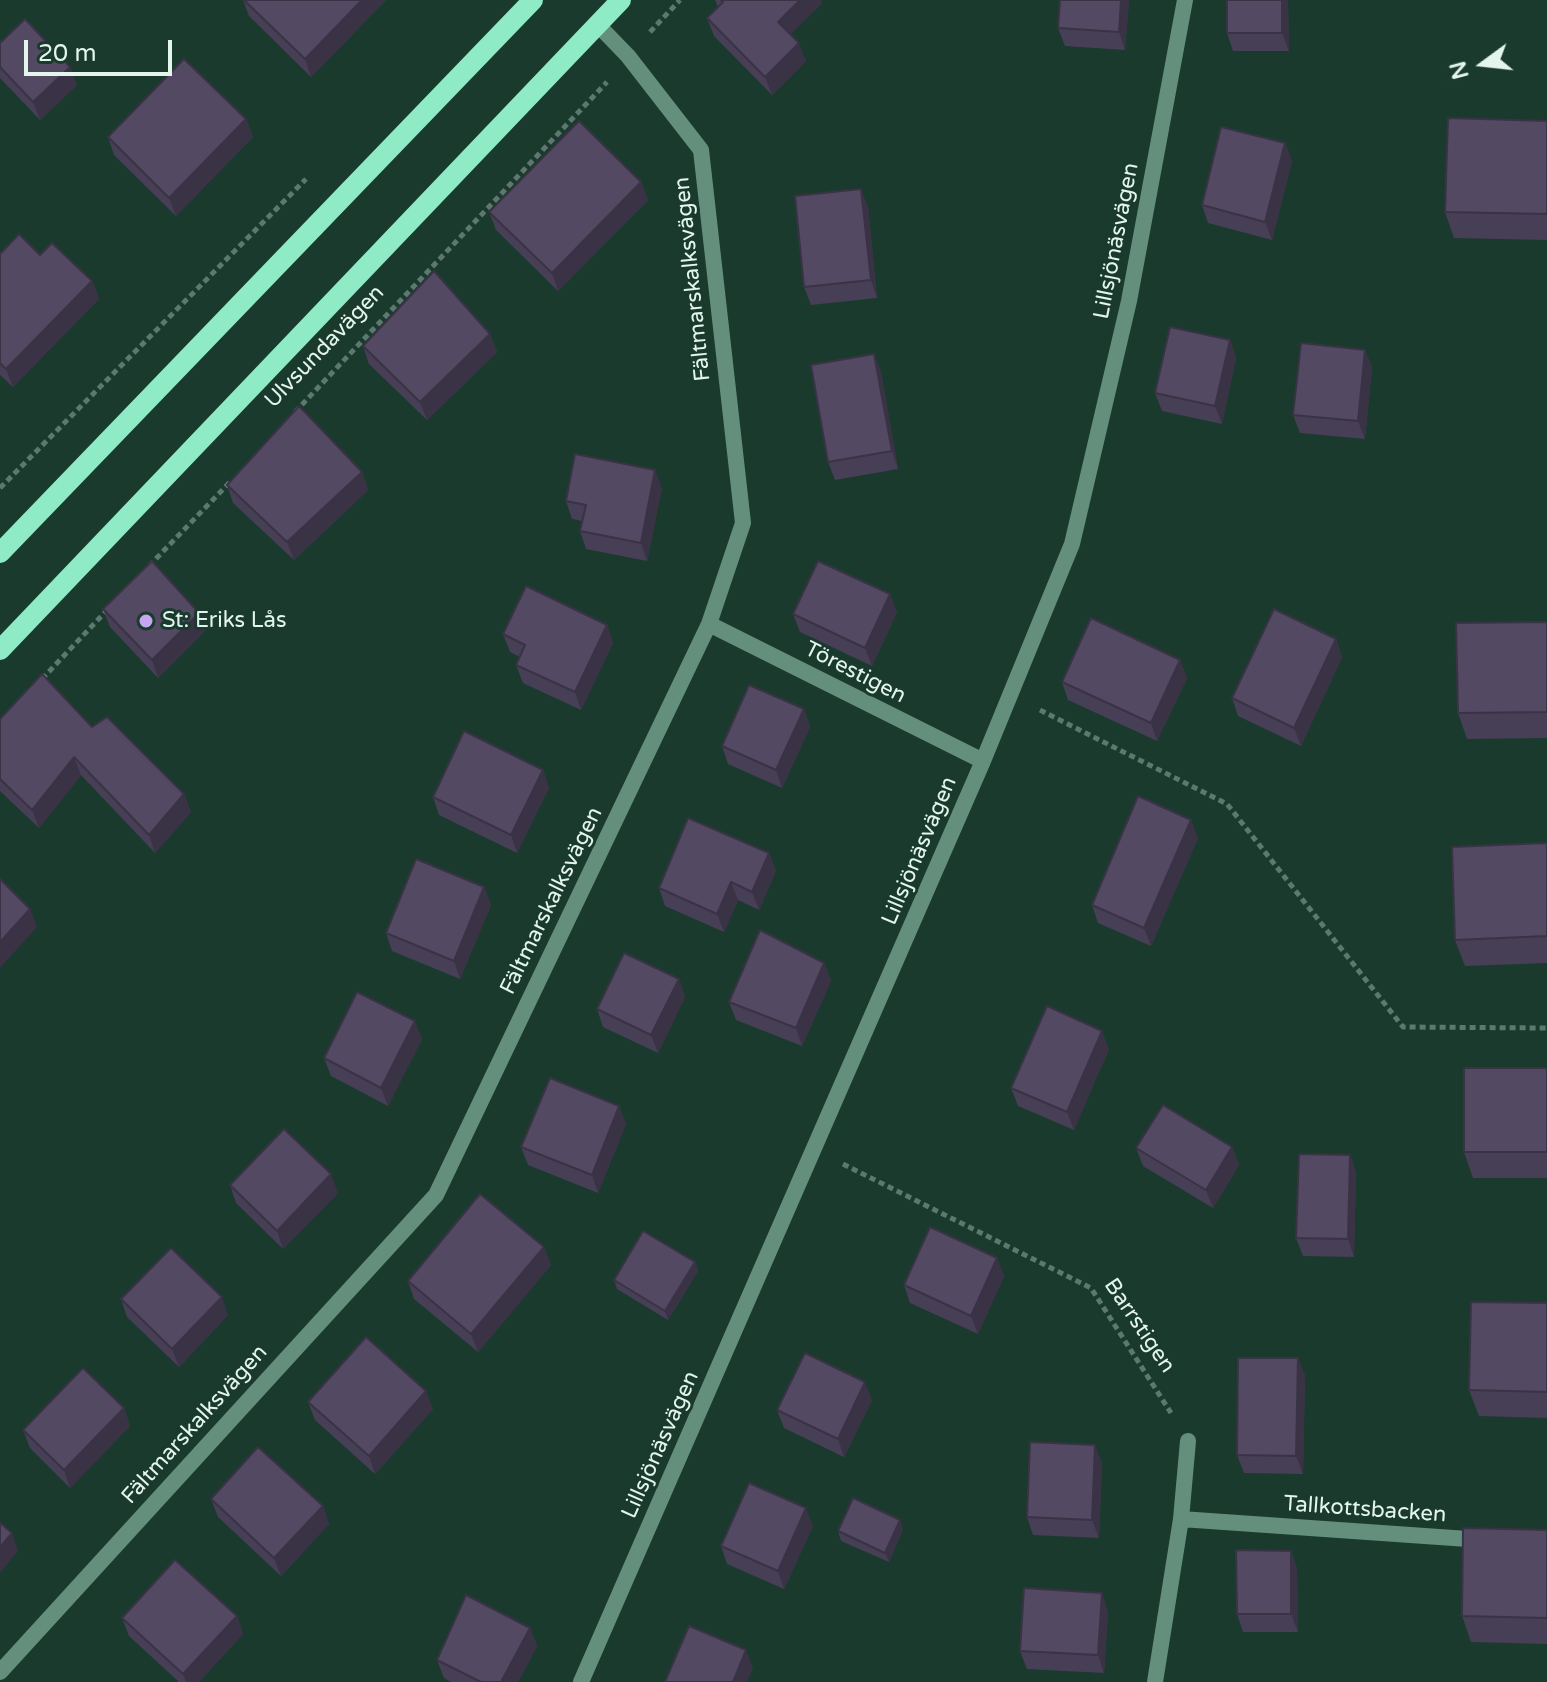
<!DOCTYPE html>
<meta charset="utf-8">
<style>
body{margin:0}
#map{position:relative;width:1547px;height:1682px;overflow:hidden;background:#1a3a2e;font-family:"Varela Round",sans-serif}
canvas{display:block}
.north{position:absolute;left:1443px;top:24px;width:80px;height:80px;-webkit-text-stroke:6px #1a3a2e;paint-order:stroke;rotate:255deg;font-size:22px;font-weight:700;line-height:32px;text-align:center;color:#e3f5ed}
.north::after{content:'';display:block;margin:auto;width:28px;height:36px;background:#e3f5ed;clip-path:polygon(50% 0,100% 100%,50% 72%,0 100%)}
.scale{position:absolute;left:24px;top:40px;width:148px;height:36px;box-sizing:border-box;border:4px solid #e3f5ed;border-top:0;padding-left:10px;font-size:24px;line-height:28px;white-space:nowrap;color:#e3f5ed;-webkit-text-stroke:6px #1a3a2e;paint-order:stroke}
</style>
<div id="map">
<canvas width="1547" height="1682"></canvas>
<div class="north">N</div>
<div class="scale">20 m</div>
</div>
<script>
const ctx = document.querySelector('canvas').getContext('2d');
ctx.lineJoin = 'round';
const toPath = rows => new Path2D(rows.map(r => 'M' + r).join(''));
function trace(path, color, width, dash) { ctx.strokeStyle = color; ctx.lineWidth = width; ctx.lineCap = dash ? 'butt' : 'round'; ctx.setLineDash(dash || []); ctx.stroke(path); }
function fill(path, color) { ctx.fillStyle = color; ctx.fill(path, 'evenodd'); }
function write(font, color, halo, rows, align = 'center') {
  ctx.font = font + ' "Varela Round",sans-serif'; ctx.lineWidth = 6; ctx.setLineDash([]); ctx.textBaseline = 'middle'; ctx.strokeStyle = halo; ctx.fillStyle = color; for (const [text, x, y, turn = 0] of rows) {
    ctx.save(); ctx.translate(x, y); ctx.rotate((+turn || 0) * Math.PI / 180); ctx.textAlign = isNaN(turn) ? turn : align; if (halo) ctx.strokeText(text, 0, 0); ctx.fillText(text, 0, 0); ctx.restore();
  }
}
const path = toPath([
 [650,32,680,0],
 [295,412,607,82],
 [0,488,306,179],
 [149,566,231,481],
 [42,679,109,608],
 [1040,710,1227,804,1403,1027,1547,1028],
 [843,1164,1091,1288,1171,1413]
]);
const street = toPath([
 [709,624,983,761],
 [1181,1519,1482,1540],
 [0,1672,436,1195,709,624,743,523,701,150,628,56,598,25],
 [581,1682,983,761,1072,544,1129,301,1185,0],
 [1155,1682,1181,1519,1188,1441]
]);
const primary = toPath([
 [0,553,533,0],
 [0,650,621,0]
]);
const wall = toPath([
 [243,0,386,0,311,77,249,16],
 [715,0,821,0,822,3,790,34,806,61,772,95,714,36,707,18,718,7],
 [1060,0,1129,0,1125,50,1065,46,1058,28],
 [1288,0,1289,51,1233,51,1227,33],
 [0,43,70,67,77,85,40,120,0,78],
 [246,119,253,137,176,216,114,155,108,137],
 [1547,121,1547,240,1454,238,1445,212],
 [1285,143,1292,161,1272,240,1208,223,1202,205],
 [641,182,648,200,558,291,496,230,489,212],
 [868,207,877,298,811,305,804,287],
 [0,254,40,255,92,281,99,299,13,387,0,375],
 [490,334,497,352,427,420,369,364,363,346],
 [1230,340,1236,358,1222,424,1162,411,1155,393],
 [1365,350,1372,368,1365,439,1300,433,1293,415],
 [874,354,881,372,898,469,835,480,828,462],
 [362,472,368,490,294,560,233,503,227,485],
 [662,488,647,561,586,549,580,531,582,521,572,519,566,501],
 [103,609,205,631,158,678,110,627],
 [897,612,872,666,800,632,793,614],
 [1547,622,1547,738,1467,739,1458,713],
 [607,625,613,643,581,710,523,683,516,665,520,657,510,652,503,634],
 [1336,639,1342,657,1301,746,1238,716,1232,698],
 [1180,660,1187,678,1157,741,1068,700,1062,682],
 [804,709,810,727,782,788,728,764,722,746],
 [0,719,92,727,184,794,191,812,155,853,81,775,39,828,0,791],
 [543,770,549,788,517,853,439,815,433,797],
 [1198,838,1151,946,1098,923,1092,905],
 [1547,843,1547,963,1465,966,1455,940],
 [769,853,776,871,759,910,738,900,724,932,665,906,659,888],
 [484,887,491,905,460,979,392,951,386,933],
 [824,963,831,981,802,1046,736,1020,729,1002],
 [679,979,685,997,658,1053,603,1027,597,1009],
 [422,1039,388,1106,331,1076,324,1058],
 [1109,1049,1074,1130,1018,1106,1011,1088],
 [1547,1068,1547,1178,1473,1178,1464,1152],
 [619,1106,626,1124,598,1193,528,1165,521,1147],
 [1232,1147,1239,1165,1213,1208,1143,1166,1136,1148],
 [1350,1155,1356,1173,1354,1257,1303,1256,1296,1238],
 [230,1185,338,1193,283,1249,236,1203],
 [544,1247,551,1265,478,1352,414,1299,408,1281],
 [997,1258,1004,1276,978,1334,910,1303,904,1285],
 [695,1262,698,1271,668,1320,617,1289,614,1280],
 [121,1299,228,1315,179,1367,127,1317],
 [1547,1303,1547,1418,1479,1416,1469,1390],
 [1298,1358,1305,1376,1303,1474,1244,1473,1237,1455],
 [872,1400,844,1457,784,1428,777,1410],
 [308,1402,433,1409,375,1474,315,1420],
 [124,1408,130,1426,70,1488,30,1448,23,1430],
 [1102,1463,1099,1538,1033,1535,1027,1517],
 [211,1499,323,1506,329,1524,281,1576,218,1517],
 [813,1526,784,1589,727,1564,721,1546],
 [903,1529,889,1562,841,1541,838,1531],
 [1547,1530,1547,1644,1471,1642,1462,1616],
 [1291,1551,1297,1569,1298,1632,1243,1632,1237,1614],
 [1108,1611,1104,1673,1027,1669,1020,1651],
 [237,1616,243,1634,199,1682,179,1682,129,1636,122,1618],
 [530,1628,537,1646,518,1682,451,1682,444,1678,437,1660]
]);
const shadedWall = toPath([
 [362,0,386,0,311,77,305,59],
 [800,0,821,0,822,3,785,40,778,22],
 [1121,0,1129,0,1125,50,1119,32],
 [1282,0,1288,0,1289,51,1282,33],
 [799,43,806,61,772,95,765,77],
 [70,67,77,85,40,120,33,102],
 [246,119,253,137,176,216,169,198],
 [1285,143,1292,161,1272,240,1265,222],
 [641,182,648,200,558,291,552,273],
 [861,189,868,207,877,298,871,280],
 [92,281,99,299,13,387,6,369],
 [490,334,497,352,427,420,420,402],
 [1230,340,1236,358,1222,424,1215,406],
 [1365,350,1372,368,1365,439,1358,421],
 [874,354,881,372,898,469,892,451],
 [655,470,662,488,647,561,641,543],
 [362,472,368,490,294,560,287,542],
 [890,594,897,612,872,666,865,648],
 [199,613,205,631,158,678,152,660],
 [607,625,613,643,581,710,575,692],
 [1336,639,1342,657,1301,746,1294,728],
 [1180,660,1187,678,1157,741,1151,723],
 [804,709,810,727,782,788,776,770],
 [74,757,81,775,39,828,32,810],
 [543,770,549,788,517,853,511,835],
 [184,794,191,812,155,853,149,835],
 [1191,820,1198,838,1151,946,1144,928],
 [769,853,776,871,759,910,752,892],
 [731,882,738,900,724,932,717,914],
 [484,887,491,905,460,979,454,961],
 [30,909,37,927,0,968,0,942],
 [824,963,831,981,802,1046,796,1028],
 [679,979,685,997,658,1053,651,1035],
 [415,1021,422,1039,388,1106,381,1088],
 [1102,1031,1109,1049,1074,1130,1067,1112],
 [619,1106,626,1124,598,1193,592,1175],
 [1232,1147,1239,1165,1213,1208,1206,1190],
 [1350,1155,1356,1173,1354,1257,1348,1239],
 [331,1174,338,1193,283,1249,277,1231],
 [544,1247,551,1265,478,1352,471,1334],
 [997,1258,1004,1276,978,1334,971,1316],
 [695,1262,698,1271,668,1320,665,1311],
 [222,1297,228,1315,179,1367,172,1349],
 [1298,1358,1305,1376,1303,1474,1296,1456],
 [865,1382,872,1400,844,1457,838,1439],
 [426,1391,433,1409,375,1474,369,1456],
 [124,1408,130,1426,70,1488,64,1470],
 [1095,1445,1102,1463,1099,1538,1092,1520],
 [323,1506,329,1524,281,1576,274,1558],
 [806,1508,813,1526,784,1589,778,1571],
 [900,1520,903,1529,889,1562,885,1553],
 [12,1533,18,1551,0,1573,0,1547],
 [1291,1551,1297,1569,1298,1632,1291,1614],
 [1102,1593,1108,1611,1104,1673,1098,1655],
 [237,1616,243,1634,199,1682,186,1682,183,1674],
 [530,1628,537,1646,518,1682,501,1682],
 [746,1650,753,1668,747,1682,733,1682]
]);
const building = toPath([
 [244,0,362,0,305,59,244,0],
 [721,0,800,0,778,22,799,43,765,77,707,18,723,2,721,0],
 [1060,0,1121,0,1119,32,1058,28,1060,0],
 [1227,0,1282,0,1282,33,1227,33,1227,0],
 [25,19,70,67,33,102,0,67,0,43,25,19],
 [184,59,246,119,169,198,108,137,184,59],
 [1448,118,1547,121,1547,214,1445,212,1448,118],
 [579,121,641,182,552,273,489,212,579,121],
 [1221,127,1285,143,1265,222,1202,205,1221,127],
 [861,189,871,280,804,287,795,196,861,189],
 [19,234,40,255,52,243,92,281,6,369,0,363,0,254,19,234],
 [434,271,490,334,420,402,363,346,434,271],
 [1170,327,1230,340,1215,406,1155,393,1170,327],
 [1301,343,1365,350,1358,421,1293,415,1301,343],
 [874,354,892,451,828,462,811,365,874,354],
 [299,406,362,472,287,542,227,485,299,406],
 [575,454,655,470,641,543,580,531,586,505,566,501,575,454],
 [152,561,199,613,152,660,103,609,152,561],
 [818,561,890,594,865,648,793,614,818,561],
 [526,586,607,625,575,692,516,665,525,645,503,634,526,586],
 [1274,609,1336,639,1294,728,1232,698,1274,609],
 [1091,618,1180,660,1151,723,1062,682,1091,618],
 [1547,622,1547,712,1458,713,1456,623,1547,622],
 [42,674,92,727,107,717,184,794,149,835,74,757,32,810,0,779,0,719,42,674],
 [749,685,804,709,776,770,722,746,749,685],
 [464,731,543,770,511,835,433,797,464,731],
 [1138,796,1191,820,1144,928,1092,905,1138,796],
 [688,818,769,853,752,892,731,882,717,914,659,888,688,818],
 [1547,843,1547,936,1455,940,1452,847,1547,843],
 [416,859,484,887,454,961,386,933,416,859],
 [0,879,30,909,0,942,0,879],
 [760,930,824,963,796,1028,729,1002,760,930],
 [624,953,679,979,651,1035,597,1009,624,953],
 [357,992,415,1021,381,1088,324,1058,357,992],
 [1047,1006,1102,1031,1067,1112,1011,1088,1047,1006],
 [1464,1068,1547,1068,1547,1152,1464,1152,1464,1068],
 [550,1078,619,1106,592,1175,521,1147,550,1078],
 [1163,1105,1232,1147,1206,1190,1136,1148,1163,1105],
 [284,1129,331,1174,277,1231,230,1185,284,1129],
 [1299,1154,1350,1155,1348,1239,1296,1238,1299,1154],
 [480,1194,544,1247,471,1334,408,1281,480,1194],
 [930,1227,997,1258,971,1316,904,1285,930,1227],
 [643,1231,695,1262,665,1311,614,1280,643,1231],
 [171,1248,222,1297,172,1349,121,1299,171,1248],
 [1471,1302,1547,1303,1547,1392,1469,1390,1471,1302],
 [366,1337,426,1391,369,1456,308,1402,366,1337],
 [805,1353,865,1382,838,1439,777,1410,805,1353],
 [1238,1358,1298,1358,1296,1456,1237,1455,1238,1358],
 [83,1368,124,1408,64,1470,23,1430,83,1368],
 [1030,1442,1095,1445,1092,1520,1027,1517,1030,1442],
 [258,1447,323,1506,274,1558,211,1499,258,1447],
 [749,1483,806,1508,778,1571,721,1546,749,1483],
 [853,1498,900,1520,885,1553,838,1531,853,1498],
 [0,1523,12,1533,0,1547,0,1523],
 [1463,1528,1547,1530,1547,1618,1462,1616,1463,1528],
 [1236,1550,1291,1551,1291,1614,1237,1614,1236,1550],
 [175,1560,237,1616,183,1674,122,1618,175,1560],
 [1024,1588,1102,1593,1098,1655,1020,1651,1024,1588],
 [466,1595,530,1628,501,1682,481,1682,437,1660,466,1595],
 [689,1626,746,1650,733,1682,665,1682,689,1626]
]);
const markers = [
 [146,621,8,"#c5a7f1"]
];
const streetNames = [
 ["Lillsjönäsvägen",1117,241,-79],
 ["Fältmarskalksvägen",693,279,-96],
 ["Ulvsundavägen",325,347,-46],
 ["Törestigen",855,673,27],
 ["Lillsjönäsvägen",920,851,-67],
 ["Fältmarskalksvägen",552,901,-64],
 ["Barrstigen",1139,1326,56],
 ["Fältmarskalksvägen",195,1425,-48],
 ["Lillsjönäsvägen",661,1445,-66],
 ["Tallkottsbacken",1365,1510,4]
];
const poiNames = [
 ["St: Eriks Lås",162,621]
];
trace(path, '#5d786e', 5, [6, 4]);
trace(street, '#648f7d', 16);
trace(primary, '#8eebc6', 20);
fill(wall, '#473f55');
fill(shadedWall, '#3a3345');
fill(building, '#534963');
trace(building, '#3a3345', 2);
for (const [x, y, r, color] of markers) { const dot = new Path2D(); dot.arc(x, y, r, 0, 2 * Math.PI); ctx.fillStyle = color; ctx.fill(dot); trace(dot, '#1a3a2e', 3); }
write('22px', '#e3f5ed', '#1a3a2e', streetNames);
write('22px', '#e3f5ed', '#1a3a2e', poiNames, 'left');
</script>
